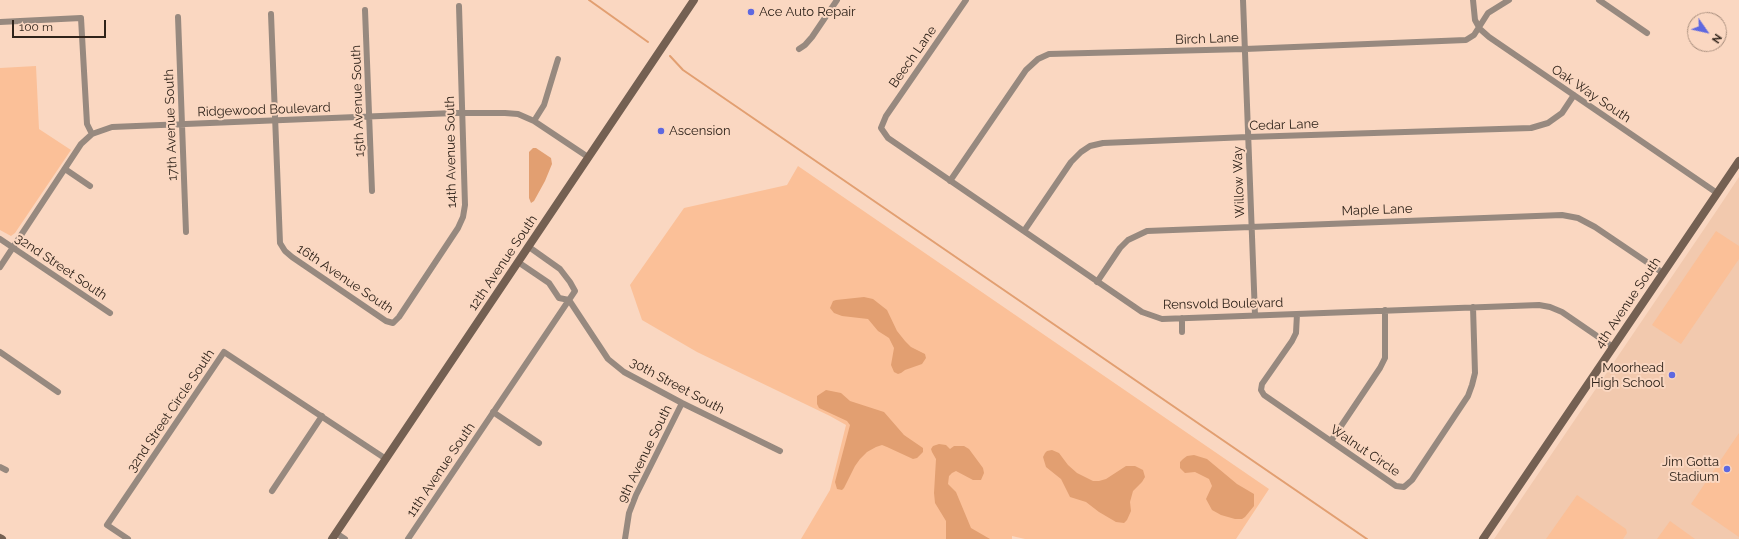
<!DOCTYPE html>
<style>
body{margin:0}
#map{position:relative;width:1739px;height:539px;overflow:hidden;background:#fad7c1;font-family:Raleway,sans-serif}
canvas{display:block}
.north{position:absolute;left:1687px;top:12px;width:40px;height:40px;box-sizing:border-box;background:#fad7c1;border:1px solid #a98f7e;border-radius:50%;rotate:124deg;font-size:11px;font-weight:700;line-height:16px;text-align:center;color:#2f231a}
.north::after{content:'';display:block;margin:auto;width:14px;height:18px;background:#5e68e0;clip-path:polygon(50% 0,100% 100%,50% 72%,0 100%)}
.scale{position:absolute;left:12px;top:20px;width:94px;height:18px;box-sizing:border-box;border:2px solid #2f231a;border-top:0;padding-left:5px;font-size:12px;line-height:14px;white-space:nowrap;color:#2f231a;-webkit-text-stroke:3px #fad7c1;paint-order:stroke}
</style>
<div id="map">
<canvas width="1739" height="539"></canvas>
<div class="north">N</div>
<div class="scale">100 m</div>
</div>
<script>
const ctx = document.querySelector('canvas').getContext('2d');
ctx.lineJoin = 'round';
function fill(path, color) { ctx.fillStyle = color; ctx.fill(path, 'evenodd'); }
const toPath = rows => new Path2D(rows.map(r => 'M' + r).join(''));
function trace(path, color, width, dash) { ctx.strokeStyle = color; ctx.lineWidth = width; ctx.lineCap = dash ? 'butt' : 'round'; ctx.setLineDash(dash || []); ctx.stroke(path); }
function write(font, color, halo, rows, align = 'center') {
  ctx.font = font + ' Raleway,sans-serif'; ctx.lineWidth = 4; ctx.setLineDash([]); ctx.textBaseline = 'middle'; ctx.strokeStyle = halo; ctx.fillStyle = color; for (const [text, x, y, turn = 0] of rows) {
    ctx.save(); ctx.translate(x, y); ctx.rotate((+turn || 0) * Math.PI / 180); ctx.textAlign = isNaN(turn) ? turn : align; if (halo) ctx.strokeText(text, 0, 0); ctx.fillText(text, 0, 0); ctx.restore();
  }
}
const built = toPath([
 [1739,177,1739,539,1494,539,1717,210]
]);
const green = toPath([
 [36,66,39,129,71,150,15,233,11,236,0,230,0,68],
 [798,166,1269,489,1236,539,1025,539,1012,536,1012,539,801,539,830,490,846,425,830,416,697,352,642,320,630,285,684,208,787,185],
 [1716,231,1739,246,1739,259,1681,344,1652,325],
 [1739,433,1739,537,1691,504],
 [1577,495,1626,529,1627,533,1623,539,1546,539],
 [1670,521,1695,539,1657,539]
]);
const water = toPath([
 [533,148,536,148,551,158,552,164,545,181,534,201,531,203,529,198,529,152],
 [864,297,873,299,887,310,897,331,905,341,911,347,925,354,926,358,922,364,905,370,901,373,898,374,894,372,891,365,894,348,889,338,878,331,868,319,842,316,834,313,830,308,833,301,836,300],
 [826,390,841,393,850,401,884,412,904,435,923,448,923,452,917,458,913,459,887,447,882,445,876,447,867,452,860,459,855,466,844,488,842,490,837,489,835,482,850,425,847,421,819,408,817,404,817,396],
 [939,444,946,445,950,449,954,446,964,446,969,449,983,468,984,473,981,480,973,480,956,471,952,473,949,476,948,484,956,492,971,528,990,539,946,539,946,521,935,503,934,493,936,459,932,452,931,449,933,446],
 [1052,450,1059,453,1068,465,1077,473,1093,481,1099,481,1106,479,1126,466,1135,466,1143,470,1145,477,1142,482,1133,491,1130,502,1131,511,1127,520,1124,523,1116,522,1099,512,1086,502,1070,497,1061,479,1046,467,1043,457,1045,453,1047,451],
 [1194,455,1207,459,1237,484,1254,494,1254,506,1245,517,1242,519,1235,519,1221,515,1212,510,1206,499,1212,486,1209,479,1195,472,1185,473,1180,468,1180,462,1183,459,1187,456]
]);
const stream = toPath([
 [589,0,648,42],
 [670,56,683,70,1367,539]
]);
const street = toPath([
 [966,0,886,116,881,128,888,138,1142,312,1162,319,1539,305,1550,307,1562,312,1613,347],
 [1243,0,1255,315],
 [1473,0,1475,20,1480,29,1489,37,1717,193],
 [1599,0,1647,33],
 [365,10,372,191],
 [271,14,280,243,285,251,292,257,386,321,393,323,399,317,458,228,463,217,465,205,459,6],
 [178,17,186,232],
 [0,22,81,18,87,124,92,134],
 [799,49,805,45,812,37,837,0],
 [534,121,544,105,558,59],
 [65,169,90,186],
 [950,181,1026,70,1038,59,1049,54,1245,49,1466,40,1474,35,1488,13,1509,0],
 [1024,231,1071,162,1081,152,1090,146,1103,143,1248,137,1531,128,1548,123,1562,113,1574,95],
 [0,239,110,313],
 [518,262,549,283,559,298,569,300,608,359,624,372,682,403,780,451],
 [0,267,81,144,92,134,112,127,454,113,505,113,518,114,534,121,588,157],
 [1097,282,1120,248,1128,240,1147,231,1562,215,1578,218,1595,227,1663,273],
 [1297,314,1296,333,1292,341,1262,384,1261,390,1264,395,1396,486,1404,487,1412,480,1468,396,1472,385,1475,373,1473,307],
 [1182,332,1182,318],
 [0,352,58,392],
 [493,412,539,443],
 [1331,441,1380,368,1385,358,1385,310],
 [0,467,6,470],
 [272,491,322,416],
 [336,533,345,539],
 [128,539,107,525,224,352,386,459],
 [408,539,575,291,570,282,560,269,529,247],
 [625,539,629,513,636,495,682,403]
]);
const secondary = toPath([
 [0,538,2,539],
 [332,539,694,0],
 [1483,539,1739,161]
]);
const markers = [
 [751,12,4,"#5e68e0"],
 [661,131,4,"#5e68e0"],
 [1672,375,4,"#5e68e0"],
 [1727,469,4,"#5e68e0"]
];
const poiNames = [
 ["Ace Auto Repair",759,12],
 ["Ascension",669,131],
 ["Moorhead",1664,368,"right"],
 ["High School",1664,383,"right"],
 ["Jim Gotta",1719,462,"right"],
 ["Stadium",1719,477,"right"]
];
const streetNames = [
 ["Birch Lane",1207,39,-2],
 ["Beech Lane",913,57,-55],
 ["Oak Way South",1591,94,34],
 ["15th Avenue South",358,101,-92],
 ["Ridgewood Boulevard",264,110,-2],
 ["17th Avenue South",171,125,-92],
 ["Cedar Lane",1284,125,-2],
 ["14th Avenue South",451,152,-91],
 ["Willow Way",1239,182,-92],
 ["Maple Lane",1377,210,-2],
 ["12th Avenue South",503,263,-56],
 ["32nd Street South",61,267,34],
 ["16th Avenue South",345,279,34],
 ["4th Avenue South",1628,303,-56],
 ["Rensvold Boulevard",1223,304,-1],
 ["30th Street South",677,386,28],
 ["32nd Street Circle South",171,411,-56],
 ["Walnut Circle",1365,451,34],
 ["9th Avenue South",645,454,-64],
 ["11th Avenue South",441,470,-56]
];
fill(built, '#f2c9ae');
fill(green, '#fbc098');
fill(water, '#e29f71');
trace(stream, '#e29f71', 2);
trace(street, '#97897f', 6);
trace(secondary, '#746052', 8);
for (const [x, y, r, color] of markers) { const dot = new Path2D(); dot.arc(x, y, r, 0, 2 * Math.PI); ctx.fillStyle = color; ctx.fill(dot); trace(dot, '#fad7c1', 1.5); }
write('13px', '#2f231a', '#fad7c1', poiNames, 'left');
write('13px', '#2f231a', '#fad7c1', streetNames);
</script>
